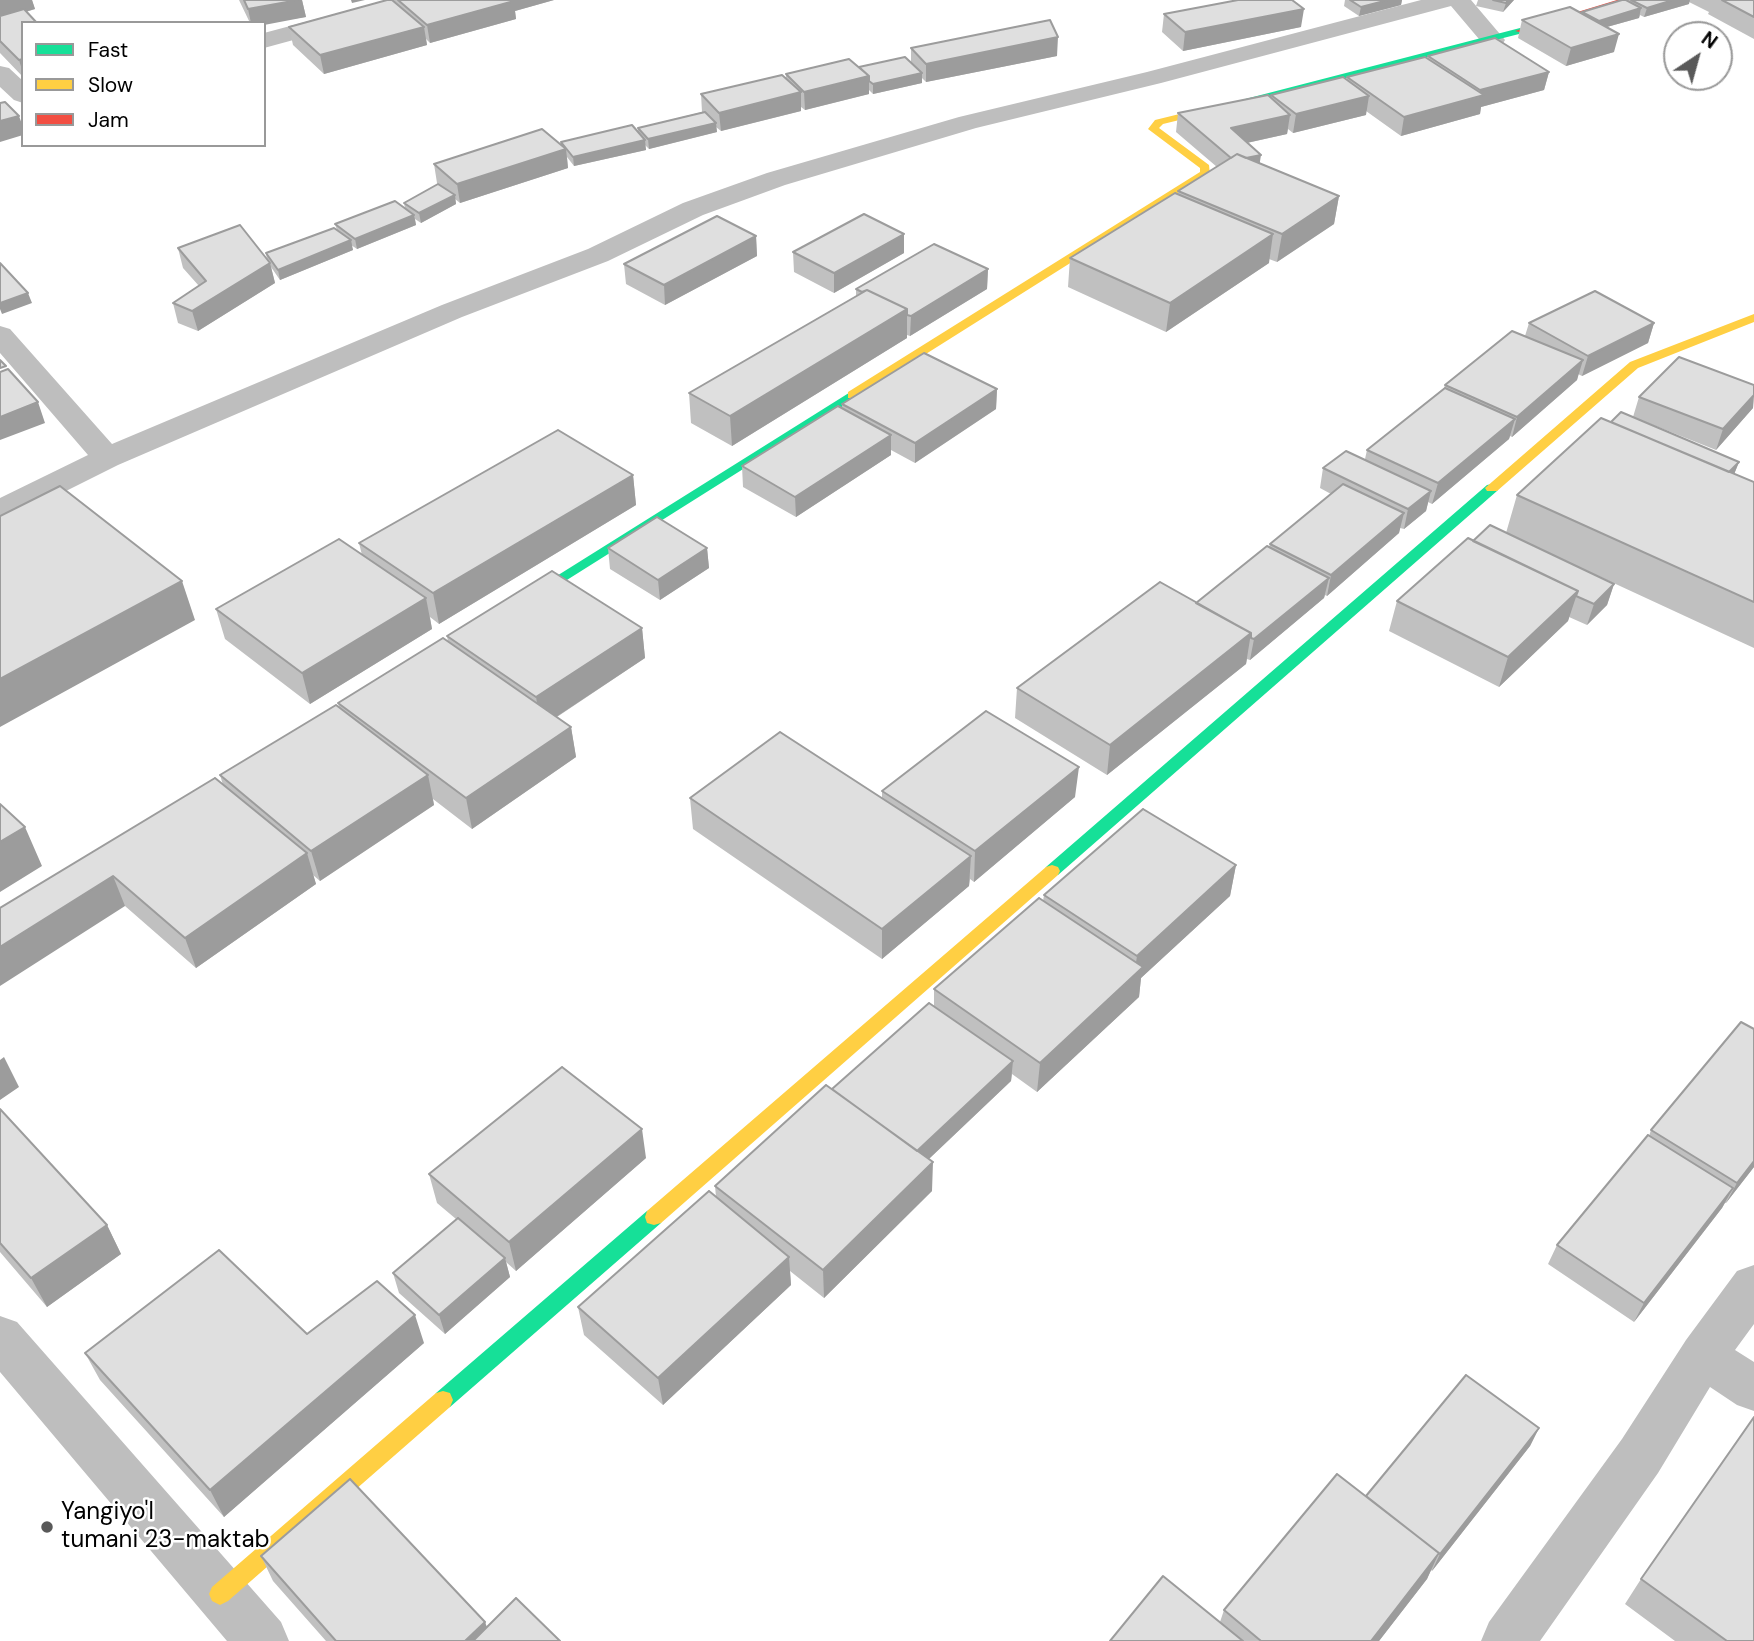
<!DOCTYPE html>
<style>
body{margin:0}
#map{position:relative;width:1754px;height:1641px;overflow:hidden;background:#fff;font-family:"DM Sans",sans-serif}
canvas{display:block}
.legend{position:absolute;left:21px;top:21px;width:245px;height:126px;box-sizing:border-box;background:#fff;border:2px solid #999;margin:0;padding:9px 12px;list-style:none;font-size:21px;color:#000}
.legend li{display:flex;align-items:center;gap:14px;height:35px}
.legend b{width:35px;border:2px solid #999}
.north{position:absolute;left:1663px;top:21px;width:70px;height:70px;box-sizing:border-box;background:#fff;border:2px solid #999;border-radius:50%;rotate:36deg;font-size:19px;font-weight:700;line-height:28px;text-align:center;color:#000}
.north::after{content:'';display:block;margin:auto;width:24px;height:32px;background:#595959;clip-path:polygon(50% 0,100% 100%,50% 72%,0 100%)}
</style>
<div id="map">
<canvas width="1754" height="1641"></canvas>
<ul class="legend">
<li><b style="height:9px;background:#16e098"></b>Fast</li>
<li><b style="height:9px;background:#ffcf43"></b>Slow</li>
<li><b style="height:9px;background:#f24e42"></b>Jam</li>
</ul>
<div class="north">N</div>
</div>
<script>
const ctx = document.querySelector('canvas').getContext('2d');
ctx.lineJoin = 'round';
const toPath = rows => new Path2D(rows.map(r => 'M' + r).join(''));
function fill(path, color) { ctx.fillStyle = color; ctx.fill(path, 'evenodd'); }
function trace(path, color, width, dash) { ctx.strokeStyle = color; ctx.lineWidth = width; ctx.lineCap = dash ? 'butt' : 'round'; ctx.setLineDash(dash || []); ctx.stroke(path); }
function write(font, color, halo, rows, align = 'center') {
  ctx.font = font + ' "DM Sans",sans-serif'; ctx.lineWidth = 5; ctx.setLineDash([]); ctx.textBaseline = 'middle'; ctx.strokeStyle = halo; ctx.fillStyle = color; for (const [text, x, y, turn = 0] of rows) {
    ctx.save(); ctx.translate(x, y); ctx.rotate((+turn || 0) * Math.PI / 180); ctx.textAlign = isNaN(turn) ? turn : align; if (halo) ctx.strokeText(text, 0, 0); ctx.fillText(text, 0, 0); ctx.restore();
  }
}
const street = toPath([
 [387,0,426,0,422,5,264,48,264,33,387,0],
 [1421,0,1471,0,1505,40,1502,45,1493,47,1484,45,1451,6,1161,83,976,128,785,185,703,215,608,261,462,317,118,465,12,518,0,521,0,498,88,455,0,353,0,326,10,329,112,444,442,305,588,249,683,203,767,173,959,117,1147,72,1421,0],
 [0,66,9,68,23,81,23,103,14,100,0,87,0,66],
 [1754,1265,1754,1324,1735,1350,1754,1362,1754,1411,1737,1405,1710,1387,1658,1473,1540,1641,1481,1641,1489,1622,1622,1439,1686,1340,1737,1271,1754,1265],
 [0,1316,17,1322,281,1622,289,1641,227,1641,0,1372,0,1316]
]);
const fast = toPath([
 [1520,28,1525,31,1523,33,1200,115,1195,112,1520,28],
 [852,391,856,392,856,398,524,607,514,607,512,604,852,391],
 [1492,484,1499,488,1497,491,1058,875,1046,875,1044,871,1046,867,1487,485,1492,484],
 [654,1209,661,1211,663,1217,661,1223,450,1407,443,1409,436,1407,433,1400,436,1393,647,1211,654,1209]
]);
const slow = toPath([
 [1200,109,1204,110,1204,114,1163,124,1159,128,1209,165,1210,175,856,398,848,398,848,392,1200,172,1200,168,1148,129,1155,120,1200,109],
 [1754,314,1754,322,1638,368,1497,491,1487,491,1485,488,1630,362,1754,314],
 [1052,865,1058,867,1060,871,1058,875,661,1223,654,1225,647,1223,645,1217,647,1211,1046,867,1052,865],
 [443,1391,450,1393,453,1400,450,1407,228,1601,220,1605,212,1601,209,1594,212,1587,436,1393,443,1391]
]);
const jam = toPath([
 [1617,0,1633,0,1523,33,1515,31,1617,0]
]);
const wall = toPath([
 [0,0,32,0,35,9,26,12,23,23,23,77,0,53],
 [239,0,302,0,306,17,264,23,250,23],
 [395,0,554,0,515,11,516,19,430,43,426,39,427,45,324,74,293,45,289,27,396,3],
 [1345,0,1402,0,1401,5,1359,16,1344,6],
 [1478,0,1514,0,1503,12,1476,6],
 [1627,0,1754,0,1754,39,1708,14,1709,12,1689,2,1689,4,1644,17,1640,15,1639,18,1607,27,1614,52,1566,66,1518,38,1522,20,1581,13,1582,12],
 [1164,14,1301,27,1183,51,1162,32],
 [911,48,1057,56,926,82,922,78,922,83,873,94,869,90,869,94,805,110,801,107,801,111,721,131,716,127,717,132,649,149,645,145,646,150,574,166,567,157,568,168,460,203,455,199,456,204,421,223,415,219,416,225,357,249,351,245,353,250,280,280,271,267,275,283,198,331,178,323,173,303,199,286,183,268,178,248,267,260,266,253,337,230,335,224,405,208,404,203,440,185,437,183,434,164,561,145,561,142,638,132,638,128,702,112,701,94,786,78,786,74,911,63],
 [1428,56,1549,72,1544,90,1481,107,1480,114,1401,136,1366,111,1366,115,1293,133,1288,129,1287,134,1247,143,1260,163,1339,196,1334,224,1277,262,1269,259,1269,263,1166,332,1068,287,1070,258,1178,194,1178,191,1217,167,1176,132,1178,113,1271,97,1271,95,1346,80,1347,77,1427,58],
 [904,234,904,253,834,293,794,272,793,252],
 [756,236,757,256,665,305,626,284,624,264],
 [988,269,987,289,910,336,907,335,907,338,732,446,691,423,689,393,856,296,856,289],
 [1529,323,1654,323,1648,343,1582,376,1578,374,1577,380,1512,437,1510,436,1509,439,1432,504,1428,502,1426,511,1404,529,1400,528,1399,533,1327,596,1325,595,1324,598,1250,660,1247,659,1246,664,1107,775,1015,718,1017,688,1196,603,1269,547,1270,544,1331,494,1320,488,1323,468,1365,459,1367,450,1444,388,1445,385,1525,336],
 [1754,385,1753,408,1716,450,1633,417,1639,397],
 [997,389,996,409,915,463,891,450,891,455,796,517,743,487,742,466,842,409,842,404],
 [1611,422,1739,462,1734,474,1754,482,1754,648,1566,561,1614,584,1607,605,1587,625,1569,617,1568,621,1499,687,1389,631,1397,601,1473,541,1506,533,1517,495],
 [633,475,636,505,439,624,430,617,432,629,310,704,225,639,216,609,362,555,359,543],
 [608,548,707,548,709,568,660,600,610,569],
 [642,628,645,658,557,717,571,727,576,757,472,829,433,799,434,805,320,881,313,875,316,884,196,968,125,906,0,908,223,785,220,775,339,707,338,703,448,642,447,636],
 [882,791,1075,797,974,882,970,879,969,886,882,959,693,829,690,798,882,799],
 [1236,865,1230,896,1141,978,1139,997,1037,1092,1012,1074,1011,1081,929,1159,932,1191,824,1298,790,1271,791,1285,663,1405,584,1335,578,1307,716,1197,715,1186,832,1089,934,1006,934,989,1043,901,1044,895],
 [1754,1029,1754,1167,1726,1203,1725,1203,1722,1208,1634,1322,1548,1264,1557,1245,1649,1136,1651,1130],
 [0,1109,107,1225,121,1254,47,1307,0,1252],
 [646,1158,516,1271,506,1262,510,1277,445,1334,399,1293,393,1273,456,1219,437,1203,429,1174],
 [424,1343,224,1517,100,1380,85,1353],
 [1539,1428,1530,1446,1432,1571,1431,1570,1427,1579,1379,1641,1110,1641,1220,1622,1224,1610,1366,1497],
 [261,1556,485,1622,487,1627,560,1641,326,1641,273,1581],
 [1641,1579,1754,1641,1675,1641,1625,1604]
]);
const shadedWall = toPath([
 [0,0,32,0,35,9,0,19],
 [298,0,302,0,306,17,264,25,264,23,251,23,248,9],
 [351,0,365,0,352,3],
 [511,0,554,0,515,11,516,19,430,43,427,25],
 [1388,0,1402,0,1401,5,1359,16,1361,7],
 [1508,0,1514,0,1503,12,1506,3],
 [1673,0,1690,0,1689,4,1644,17,1647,8],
 [1641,8,1639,18,1596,30,1599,21],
 [1304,9,1301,27,1183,51,1185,32],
 [424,27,427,45,324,74,320,55],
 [1619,34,1614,52,1566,66,1571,48],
 [1058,37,1057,56,926,82,926,64],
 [23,59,23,73,19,60],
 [1549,72,1544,90,1481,107,1480,114,1401,136,1404,117,1479,97,1480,90],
 [922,73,922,83,873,94,873,84],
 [869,76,869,94,805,110,804,92],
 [801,92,801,111,721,131,719,113],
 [1369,96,1366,115,1293,133,1296,114],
 [1290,115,1287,134,1228,147,1231,128],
 [19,116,23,127,23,135,0,142,0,121],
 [716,123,717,132,649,149,648,139],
 [645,140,646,150,574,166,573,157],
 [566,149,568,168,460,203,457,184],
 [1261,155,1258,174,1235,161],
 [455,195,456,204,421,223,419,213],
 [1339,196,1334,224,1277,262,1282,234],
 [414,215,416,225,357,249,355,239],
 [904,234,904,253,834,293,834,273],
 [1273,234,1269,263,1166,332,1170,303],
 [756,236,757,256,665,305,664,285],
 [351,240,353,250,280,280,278,270],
 [270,263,275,283,198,331,192,311],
 [988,269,987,289,910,336,911,316],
 [28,293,32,303,2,314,0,309,0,303],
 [907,309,907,338,732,446,730,416],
 [1654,323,1648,343,1582,376,1588,356],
 [1583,360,1577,380,1512,437,1517,417],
 [997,389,996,409,915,463,915,443],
 [1754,395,1753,408,1716,450,1723,429],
 [38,402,45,423,0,440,0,417],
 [1515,419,1509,439,1432,504,1438,483],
 [891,435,891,455,796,517,795,497],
 [1739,462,1731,482,1717,483],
 [633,475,636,505,439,624,433,593],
 [1431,491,1426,511,1404,529,1408,509],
 [1404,513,1399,533,1327,596,1331,575],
 [707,548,709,568,660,600,658,580],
 [1329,578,1324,598,1250,660,1254,639],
 [182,581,195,620,0,727,0,679],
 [1614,584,1607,605,1587,625,1594,604],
 [1578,591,1568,621,1499,687,1508,657],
 [426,598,432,629,310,704,302,673],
 [642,628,645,658,541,727,536,697],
 [1251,633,1246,664,1107,775,1110,745],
 [571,727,576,757,472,829,466,798],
 [1079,767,1075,797,974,882,975,851],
 [428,775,434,805,320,881,311,851],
 [25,827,42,866,0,892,0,842],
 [307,853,316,884,196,968,185,938],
 [971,856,969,886,882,959,882,929],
 [1236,865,1230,896,1141,978,1139,997,1037,1092,1040,1063,1134,975,1137,956],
 [113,876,125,906,0,986,0,947],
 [4,1057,19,1087,0,1100,0,1060],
 [1013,1061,1011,1081,914,1173,915,1152],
 [642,1129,646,1158,516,1271,509,1242],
 [1754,1161,1754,1167,1726,1203,1737,1183],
 [933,1162,932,1191,824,1298,823,1270],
 [1733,1188,1722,1208,1634,1322,1644,1303],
 [107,1225,121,1254,47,1307,31,1278],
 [789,1257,791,1285,663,1405,658,1378],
 [505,1258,510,1277,445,1334,439,1315],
 [415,1315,424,1343,224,1517,210,1490],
 [1539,1428,1530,1446,1432,1571,1440,1554],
 [1439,1553,1427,1579,1379,1641,1371,1641],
 [485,1622,491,1641,465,1641]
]);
const building = toPath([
 [244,0,298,0,248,9,244,0],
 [387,0,392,0,424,27,320,55,289,27,387,0],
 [398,0,513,0,514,1,427,25,398,0],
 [1238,0,1292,0,1304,9,1185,32,1164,14,1238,0],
 [1350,0,1388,0,1361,7,1350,0],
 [1493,0,1508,0,1506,3,1493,0],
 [1622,0,1626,0,1641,8,1599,21,1582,12,1622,0],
 [1631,0,1673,0,1647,8,1631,0],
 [1722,0,1754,0,1754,17,1722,0],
 [1570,7,1619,34,1571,48,1522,20,1570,7],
 [24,9,37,23,23,23,23,59,19,60,0,41,0,16,24,9],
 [1050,20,1058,37,926,64,911,48,1050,20],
 [1495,38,1549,72,1480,90,1428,56,1495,38],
 [905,57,922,73,873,84,869,81,869,76,859,67,905,57],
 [1425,57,1484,95,1404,117,1347,77,1425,57],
 [849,59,869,76,804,92,786,74,849,59],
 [782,75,801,92,719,113,701,94,782,75],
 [1343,77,1369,96,1296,114,1271,95,1343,77],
 [1268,95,1290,115,1231,128,1261,155,1246,158,1237,154,1231,158,1178,113,1268,95],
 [5,102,19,116,0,121,0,103,5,102],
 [705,112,716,123,648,139,638,128,705,112],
 [632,125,645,140,573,157,561,142,632,125],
 [542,129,566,149,457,184,434,164,542,129],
 [1237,154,1339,196,1282,234,1178,191,1237,154],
 [438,184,455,195,419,213,404,203,438,184],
 [1175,193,1273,234,1170,303,1070,258,1175,193],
 [395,201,414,215,355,239,335,224,395,201],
 [864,214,904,234,834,273,793,252,864,214],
 [717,216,756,236,664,285,624,264,717,216],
 [240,225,270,263,192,311,173,303,206,281,178,248,240,225],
 [334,228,351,240,278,270,266,253,334,228],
 [934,244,988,269,911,316,907,315,907,309,867,290,862,292,856,289,934,244],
 [0,263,28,293,0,303,0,263],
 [867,290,907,309,730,416,689,393,867,290],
 [1595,291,1654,323,1588,356,1529,323,1595,291],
 [1512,331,1583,360,1517,417,1445,385,1512,331],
 [924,353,997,389,915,443,842,404,924,353],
 [1679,357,1754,385,1754,395,1723,429,1639,397,1679,357],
 [0,360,6,366,0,368,0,360],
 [8,369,38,402,0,417,0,372,8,369],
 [1445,388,1515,419,1438,483,1367,450,1445,388],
 [838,406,891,435,795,497,742,466,838,406],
 [1621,412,1739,462,1729,472,1611,422,1621,412],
 [1601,418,1754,482,1754,602,1517,495,1601,418],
 [558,430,633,475,433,593,359,543,558,430],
 [1346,451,1431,491,1408,509,1323,468,1346,451],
 [1343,484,1404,513,1331,575,1270,544,1343,484],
 [60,486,182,581,0,679,0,516,60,486],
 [657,517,707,548,658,580,608,548,657,517],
 [1490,525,1614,584,1594,604,1576,596,1578,591,1473,541,1490,525],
 [1468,538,1578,591,1508,657,1397,601,1468,538],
 [339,539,426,598,302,673,216,609,339,539],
 [1267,546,1329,578,1254,639,1251,638,1251,633,1196,603,1267,546],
 [552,571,642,628,536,697,447,636,552,571],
 [1160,582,1251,633,1110,745,1017,688,1160,582],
 [443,638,571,727,466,798,338,703,443,638],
 [336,705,428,775,311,851,220,775,336,705],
 [986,711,1079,767,975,851,882,791,986,711],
 [780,732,971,856,882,929,690,798,780,732],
 [215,778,307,853,185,938,113,876,0,947,0,908,215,778],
 [0,804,25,827,0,842,0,804],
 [1143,809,1236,865,1137,956,1044,895,1143,809],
 [1039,898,1143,967,1040,1063,934,989,1039,898],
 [929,1003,1013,1061,917,1151,832,1089,929,1003],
 [1741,1022,1754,1029,1754,1161,1737,1183,1651,1130,1741,1022],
 [562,1067,642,1129,509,1242,429,1174,562,1067],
 [826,1085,933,1162,823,1270,715,1186,826,1085],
 [0,1109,107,1225,31,1278,0,1243,0,1109],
 [1648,1135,1733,1188,1644,1303,1557,1245,1648,1135],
 [709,1191,789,1257,658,1378,578,1307,709,1191],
 [458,1218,505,1258,439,1315,393,1273,458,1218],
 [219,1250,307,1334,377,1281,415,1315,210,1490,85,1353,219,1250],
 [1466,1375,1539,1428,1440,1554,1366,1496,1466,1375],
 [1754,1417,1754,1641,1727,1641,1641,1579,1754,1417],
 [1337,1474,1439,1553,1371,1641,1261,1641,1224,1610,1337,1474],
 [350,1479,485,1622,465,1641,336,1641,261,1556,350,1479],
 [1163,1576,1243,1641,1110,1641,1163,1576],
 [516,1598,560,1641,473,1641,516,1598]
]);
const markers = [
 [47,1527,7,"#595959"]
];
const nearPoinames = [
 ["Yangiyo'l",61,1513],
 ["tumani 23-maktab",61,1541]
];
fill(street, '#bebebe');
fill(fast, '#16e098');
fill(slow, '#ffcf43');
fill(jam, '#f24e42');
fill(wall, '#c0c0c0');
fill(shadedWall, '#9c9c9c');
fill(building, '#dfdfdf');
trace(building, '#9c9c9c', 2);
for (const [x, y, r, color] of markers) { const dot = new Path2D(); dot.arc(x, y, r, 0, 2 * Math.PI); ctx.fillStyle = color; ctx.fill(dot); trace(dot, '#fff', 2.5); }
write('24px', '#000', '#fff', nearPoinames, 'left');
</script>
